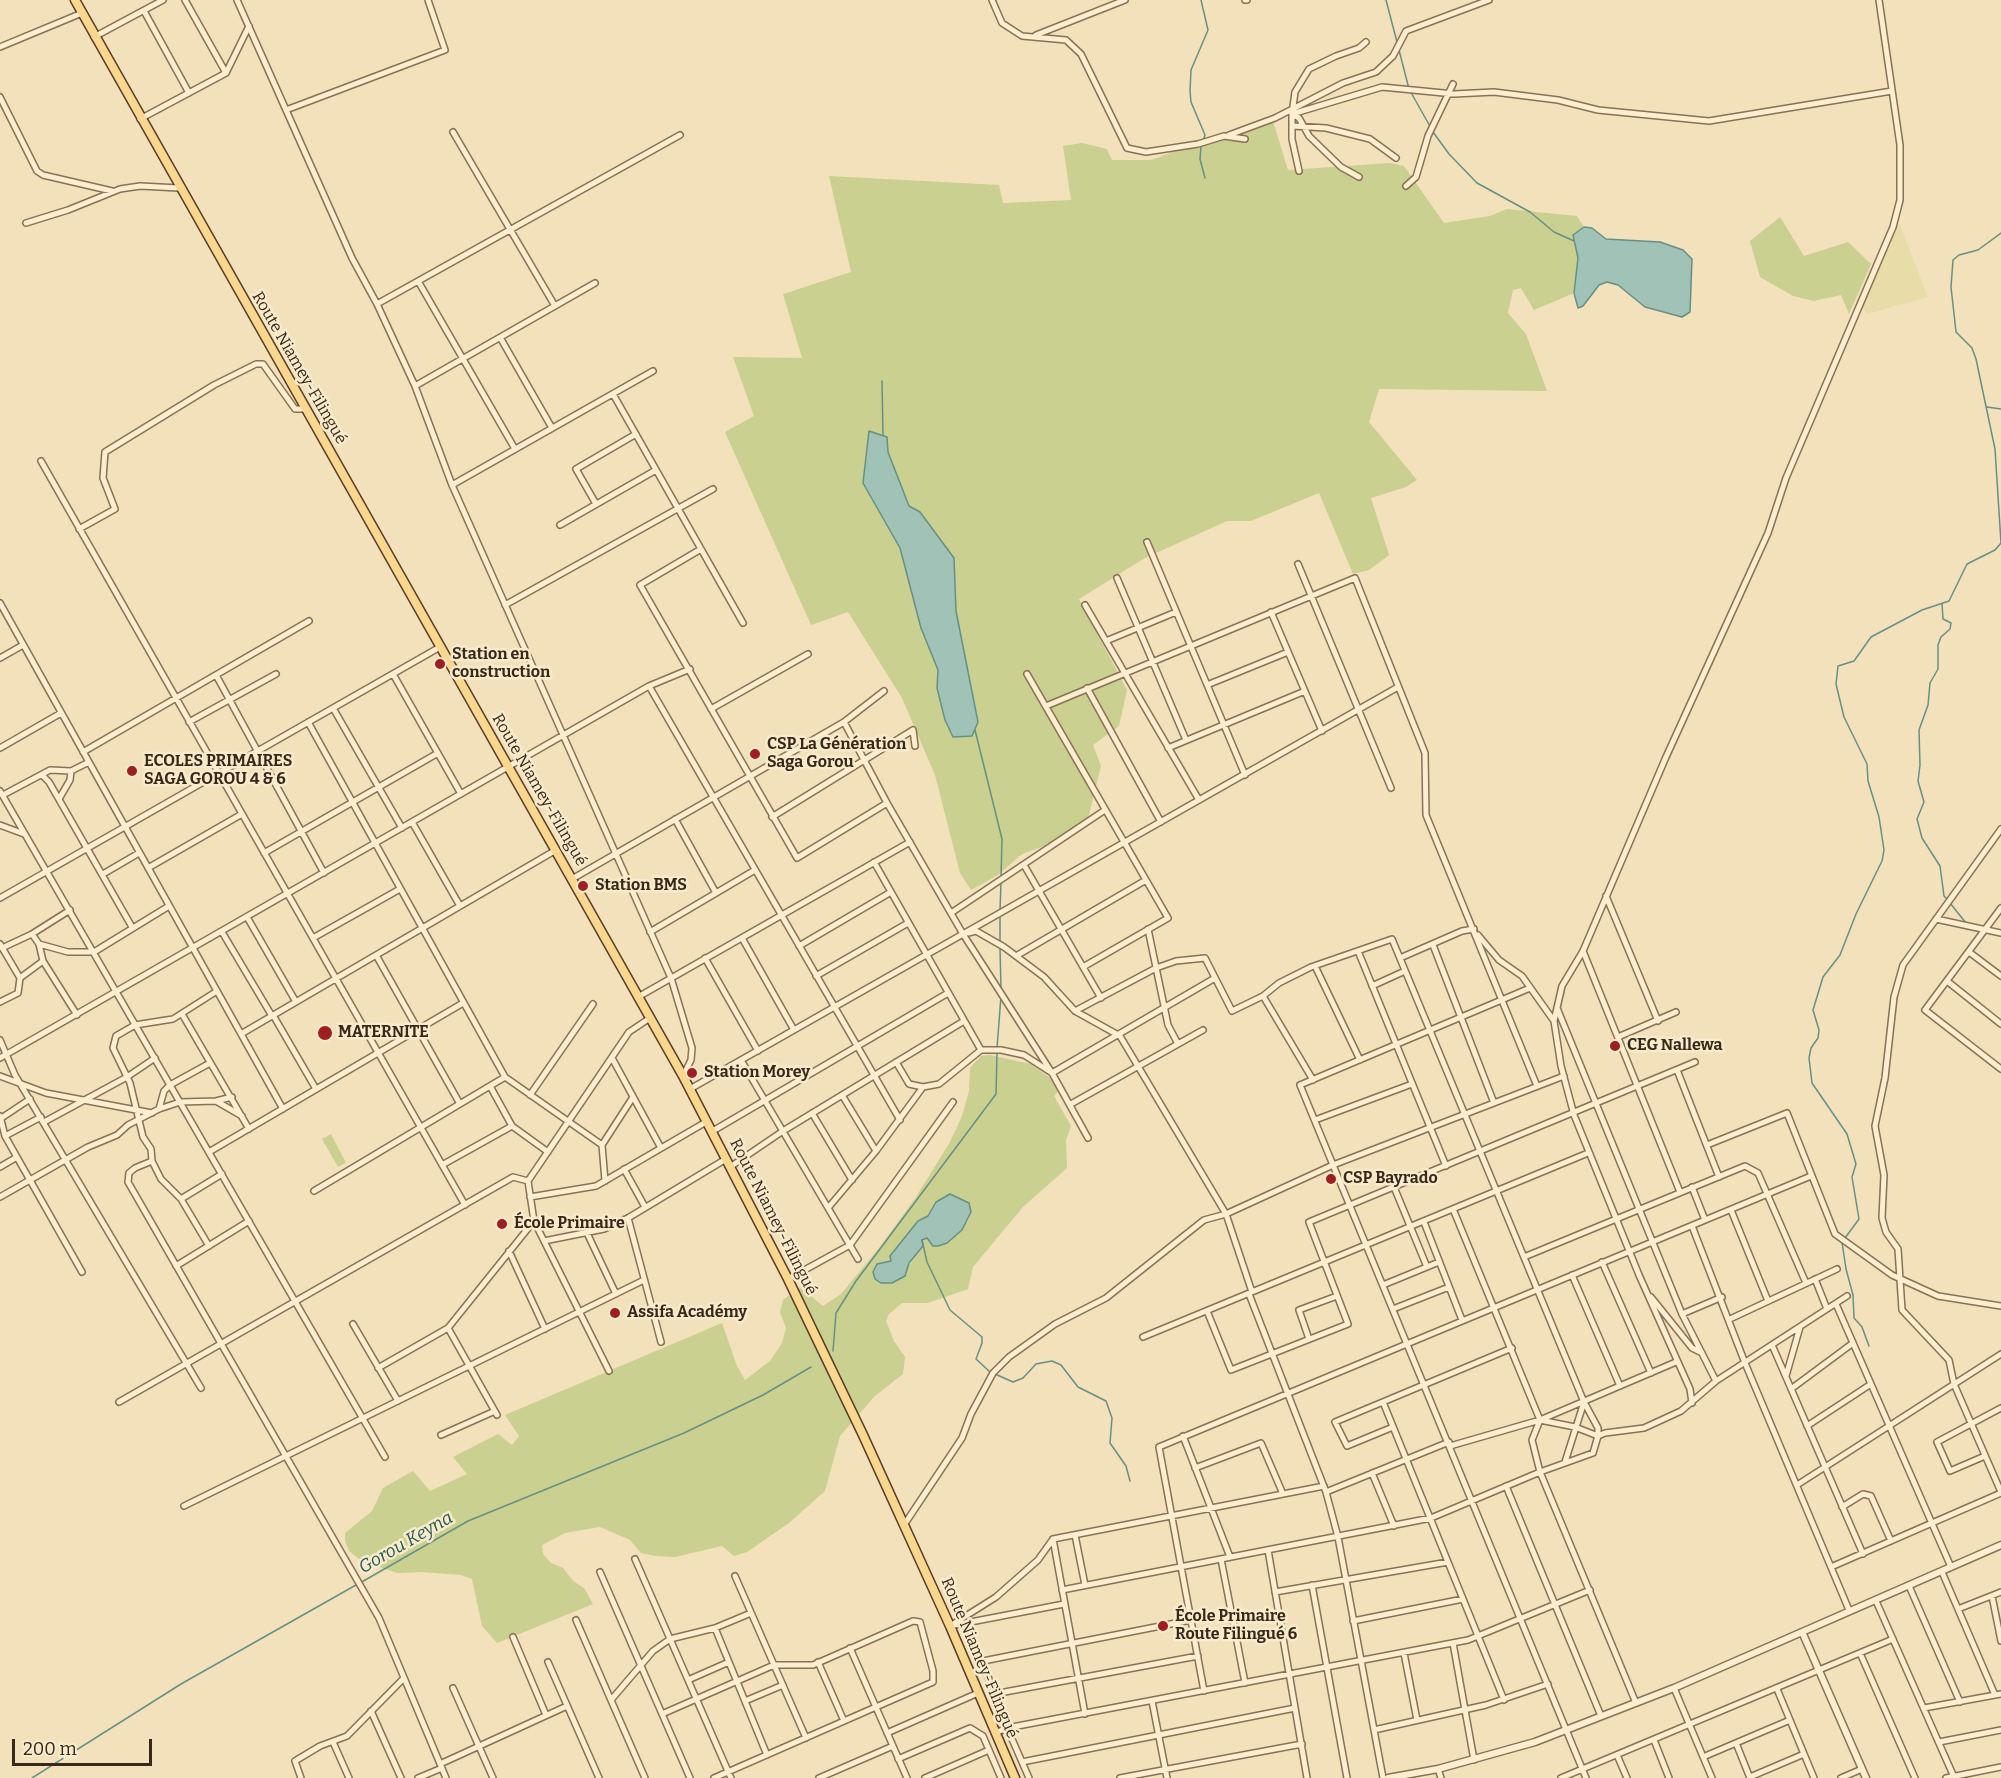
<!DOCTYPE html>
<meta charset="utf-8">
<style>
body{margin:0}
#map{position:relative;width:2001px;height:1778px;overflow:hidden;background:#f2e1bb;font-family:Bitter,serif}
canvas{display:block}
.scale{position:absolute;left:12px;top:1739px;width:140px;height:27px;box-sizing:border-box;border:3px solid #38281a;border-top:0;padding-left:8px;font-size:18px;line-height:21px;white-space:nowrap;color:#38281a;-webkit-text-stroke:4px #f8ebcc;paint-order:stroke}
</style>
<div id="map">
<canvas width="2001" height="1778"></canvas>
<div class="scale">200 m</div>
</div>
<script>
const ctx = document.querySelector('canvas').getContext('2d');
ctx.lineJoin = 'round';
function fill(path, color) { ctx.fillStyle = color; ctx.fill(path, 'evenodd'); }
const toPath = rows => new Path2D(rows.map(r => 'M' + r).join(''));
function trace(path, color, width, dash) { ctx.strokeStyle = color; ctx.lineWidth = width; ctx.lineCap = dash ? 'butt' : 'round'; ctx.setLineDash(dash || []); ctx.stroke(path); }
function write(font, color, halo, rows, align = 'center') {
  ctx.font = font + ' Bitter,serif'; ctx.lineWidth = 5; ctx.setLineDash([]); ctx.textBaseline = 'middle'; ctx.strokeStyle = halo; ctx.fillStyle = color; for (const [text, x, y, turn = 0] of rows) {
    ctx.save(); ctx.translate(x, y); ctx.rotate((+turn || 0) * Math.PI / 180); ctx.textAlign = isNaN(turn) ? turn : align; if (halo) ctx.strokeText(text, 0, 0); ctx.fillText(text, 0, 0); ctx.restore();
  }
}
const farmland = toPath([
 [1894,224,1900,225,1928,297,1867,314,1862,307]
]);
const green = toPath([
 [1273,121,1288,170,1390,163,1404,166,1444,223,1490,216,1507,209,1577,216,1584,227,1573,235,1578,258,1574,293,1534,310,1521,288,1513,290,1508,313,1526,334,1547,391,1379,389,1369,422,1417,480,1406,487,1371,498,1389,555,1369,570,1353,574,1319,493,1251,521,1227,521,1145,558,1079,599,1127,690,1119,726,1093,745,1101,766,1088,819,1047,845,1022,854,998,875,971,890,960,873,935,775,902,698,848,612,811,625,725,432,754,416,733,357,802,358,783,294,851,272,829,176,999,185,1003,203,1071,200,1063,146,1082,143,1107,149,1112,160,1151,160,1230,131],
 [1780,217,1804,256,1848,242,1871,264,1849,314,1841,295,1814,301,1793,296,1760,277,1750,241],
 [990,1055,1031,1064,1062,1087,1054,1096,1071,1126,1066,1140,1067,1168,1023,1207,973,1267,968,1289,928,1303,902,1303,889,1314,886,1321,894,1341,905,1357,903,1374,875,1396,840,1436,825,1491,789,1523,747,1552,734,1556,722,1546,675,1557,656,1556,641,1553,630,1540,600,1527,565,1533,542,1545,543,1554,551,1563,563,1568,573,1581,584,1588,593,1604,497,1643,482,1626,472,1579,461,1575,422,1572,398,1573,363,1562,349,1551,345,1541,345,1533,372,1511,383,1488,413,1471,430,1491,467,1474,453,1457,498,1434,512,1445,519,1436,505,1415,722,1323,737,1366,745,1380,770,1361,782,1343,786,1328,780,1312,783,1300,800,1287,823,1306,841,1294,879,1248,916,1197,950,1142,962,1116,969,1091,970,1068,981,1056],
 [936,1202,971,1212,968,1220,962,1230,933,1245,927,1238,922,1240,919,1252,906,1269,905,1276,900,1278,883,1263,891,1261,891,1256,918,1221,928,1216],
 [331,1134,346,1163,338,1167,322,1139]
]);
const water = toPath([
 [1584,227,1592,228,1606,239,1660,242,1683,250,1692,259,1690,312,1682,317,1645,307,1618,285,1607,282,1599,285,1583,306,1578,308,1574,293,1578,258,1573,235,1584,227],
 [869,431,887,437,888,452,909,506,920,512,954,558,956,611,978,722,972,736,953,737,945,720,937,688,938,670,921,628,900,548,863,483,869,431],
 [950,1194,969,1203,971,1212,962,1230,947,1243,938,1246,933,1246,927,1238,922,1240,923,1246,909,1263,905,1276,892,1283,881,1283,875,1279,873,1272,877,1264,891,1261,890,1256,918,1221,928,1216,936,1202,950,1194]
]);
const stream = toPath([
 [1201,0,1208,30,1191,70,1190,91,1191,102,1205,135,1203,141],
 [1386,0,1397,42],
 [1399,50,1409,89,1431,128],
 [1433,132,1449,154,1477,183,1530,212,1554,232,1574,241],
 [1201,146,1200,159,1205,178],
 [882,381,883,435],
 [1987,407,2001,409],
 [1942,604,1943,619,1951,623,1950,629,1941,637,1938,645,1938,669,1930,683,1928,705,1919,730,1920,765,1918,781,1924,802,1917,819,1922,838,1940,866,1944,896,1947,899],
 [975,730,1002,839,1001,878],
 [1950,903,1966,923],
 [1000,911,1001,882],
 [1000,941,1000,915],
 [1000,948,1001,989],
 [997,1048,1001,996],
 [1845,1238,1859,1219,1852,1177,1856,1164,1847,1134,1812,1083,1809,1058,1811,1048,1818,1038,1819,1030,1813,1010,1823,977,1840,955,1856,914,1882,861,1884,850,1879,817,1868,781,1867,764,1844,717,1836,684,1838,666,1854,661,1871,637,1922,610,1949,601,1967,564,1995,550,2001,543,1995,449,1976,359,1972,348,1956,332,1951,287,1953,260,1959,255,1978,250,2001,233],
 [922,1240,927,1262,950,1310,982,1337,982,1343,976,1359,990,1372],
 [1842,1242,1846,1269,1853,1295,1854,1318,1862,1327,1869,1346],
 [833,1351,836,1313,856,1281,996,1094,997,1053],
 [995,1374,1013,1382,1023,1378,1036,1364,1052,1361,1061,1365,1078,1387,1106,1401,1112,1418,1110,1443,1126,1466,1130,1481],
 [360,1583,468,1521,684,1433,763,1395,811,1367],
 [32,1778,181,1684,356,1585]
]);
const minor = toPath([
 [185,0,226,73],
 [237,0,352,258,377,304,415,386,452,485,671,978,692,1048,691,1060,683,1076],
 [992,0,1002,23,1022,36,1066,40,1081,54,1127,148,1146,152,1198,144,1224,136,1245,139],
 [1245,0,1247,0],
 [144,11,189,93],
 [1036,35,1125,0],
 [94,37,163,0],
 [1366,42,1359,48,1336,56,1309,69,1295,92,1292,114,1382,87,1454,94,1494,92,1558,100,1598,110,1709,121,1892,91],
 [0,47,82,13],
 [0,97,37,171,43,175,112,191],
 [286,110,445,50,428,0],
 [1292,114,1299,118,1309,136,1341,167,1359,177],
 [1292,114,1292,139,1299,171],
 [140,119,226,73,249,26],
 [1293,126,1326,128,1370,139,1396,158],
 [453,132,555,306],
 [1229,135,1275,118,1343,83,1376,72,1393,56,1406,31,1489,0],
 [1406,186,1416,177,1428,136,1453,84],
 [26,223,68,210,120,189,140,186,179,188],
 [418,281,515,449],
 [377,304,680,135],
 [501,339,552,428],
 [415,386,595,283],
 [613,394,743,623],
 [41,461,465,1205],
 [452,485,653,371],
 [596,504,576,469,636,434],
 [560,525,656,470],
 [79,529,115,509,103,478,105,452,214,385,256,364,263,364,295,409,305,409],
 [1147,542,1245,775],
 [701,549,640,585,797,858,887,803],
 [1298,564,1391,788],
 [1117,578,1186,740],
 [0,603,283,1109],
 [505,605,713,489],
 [1085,605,1199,800],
 [1271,612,1322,731],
 [1106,641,1176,612],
 [0,658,23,645],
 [393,674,461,794],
 [1027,674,1168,918,1083,967],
 [216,675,324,873],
 [1207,685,1288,652],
 [649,686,900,1120],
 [1087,688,1161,822],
 [1046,706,1355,578,1425,753,1426,815,1537,1086],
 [333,708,402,828],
 [711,709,808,654],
 [189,722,276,674],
 [308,722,505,1077,602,1145],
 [844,722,887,803,963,934,1052,1073,1088,1138],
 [0,748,61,713],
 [1168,748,1305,691],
 [83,752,309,621],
 [42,775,49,782,132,927],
 [0,791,385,1457],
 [3,795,50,770,71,771,89,762],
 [59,799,70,780,71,771],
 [772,817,913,730,915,746],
 [675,819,716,893],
 [412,822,460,906],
 [0,825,24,834],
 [2001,829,1903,965,1894,997,1885,1078,1875,1126,1884,1175,1882,1218,1886,1232,1898,1249,1902,1310,1949,1360,1954,1384,2001,1492],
 [264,853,438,753],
 [874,862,981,1050],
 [1024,865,1101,998],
 [148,868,242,814],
 [103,874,139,853],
 [572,879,844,722,884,691],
 [1606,896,1658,1021],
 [0,898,440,647],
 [2001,908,1925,1010,2001,1069],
 [951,913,1105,810],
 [247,917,296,1002],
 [1936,919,2001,933],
 [1148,929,1168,1025,1178,1044],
 [222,932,272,1016],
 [650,932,755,870],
 [968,933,976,931,1004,947,1044,977,1075,1011,1120,1036,1226,1214,1252,1292],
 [32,934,70,910],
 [1478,935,1499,960,1522,976,1554,1021],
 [313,938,400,889],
 [742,938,794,1030],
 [0,944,20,978],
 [1433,945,1494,1103],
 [799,946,891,892],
 [2,948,32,934,39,944],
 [1358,951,1446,1166],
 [1583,951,1680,1192],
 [1969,952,2001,976],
 [376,955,460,1104],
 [1016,956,1146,880],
 [705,958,758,1051],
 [1400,958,1462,931,1474,929],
 [43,961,77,1015],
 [1315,966,1360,1060],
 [816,976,908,923],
 [1947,981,2001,1024],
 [1372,986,1405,971],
 [1530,988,1300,1085,1586,1778],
 [1263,996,1313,1080],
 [638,997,910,842],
 [0,1002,18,993,20,978,43,961,39,944,68,952,94,952,169,906],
 [1557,1008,1682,1314,1716,1381],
 [1075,1011,1156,968,1176,961,1205,958,1232,1011,1263,996,1279,983,1311,967,1392,939,1584,1402,1598,1428,1598,1436,1575,1427,1540,1420],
 [182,1014,249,1129],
 [273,1015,316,1089],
 [241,1034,556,850],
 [1618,1037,1676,1012],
 [0,1040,15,1075,201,1388],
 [0,1058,649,686,690,669],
 [612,1058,661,1148],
 [741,1060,858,1259],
 [896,1062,909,1084,923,1087],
 [1677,1070,1719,1177],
 [0,1076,46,1093,152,1113],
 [490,1086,512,1126,548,1152],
 [690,1089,1398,687],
 [530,1095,593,1004],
 [842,1095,876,1151],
 [216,1101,232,1097],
 [1071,1104,1203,1030],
 [159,1109,164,1091,170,1085,210,1063],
 [812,1113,852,1180],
 [0,1116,5,1136,82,1272],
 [0,1119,30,1099],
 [1315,1120,1412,1084],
 [44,1122,127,1077,155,1058],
 [711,1132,948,993],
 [5,1136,41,1117],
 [1707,1145,1787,1113,1835,1234,1892,1275,1938,1296,2001,1306],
 [209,1152,463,1003],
 [152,1161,135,1168,129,1173,128,1182,379,1618,446,1778],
 [442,1165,512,1126],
 [0,1167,17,1157],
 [730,1167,783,1131,964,1021],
 [624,1169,645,1207],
 [605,1181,602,1145,633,1097],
 [1394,1187,1427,1267],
 [1692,1187,1705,1220],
 [314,1191,505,1077],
 [0,1197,88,1147,117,1135,128,1125,159,1109,180,1102,216,1101,242,1116],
 [530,1197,596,1186,706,1122],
 [181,1199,222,1174],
 [828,1208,876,1151,923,1087,939,1084,981,1050,1001,1050,1024,1055,1052,1073,1215,978],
 [1453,1209,1540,1420,1532,1440,1540,1472,1636,1703],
 [1731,1210,1768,1301],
 [628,1218,661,1342],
 [534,1221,609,1371],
 [1424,1222,1462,1320],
 [1692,1226,1745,1363,1849,1610],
 [587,1233,616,1294],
 [544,1241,604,1229,628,1218,726,1159],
 [209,1246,181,1199,161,1179,152,1161,151,1149,143,1137,130,1083,113,1048,116,1036,135,1025,173,1019,217,991],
 [509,1251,545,1329],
 [1524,1257,1745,1166,1758,1173,1806,1283],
 [1602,1262,1651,1373],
 [176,1266,249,1221],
 [1572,1275,1620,1386],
 [788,1279,850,1245,953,1102],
 [1815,1279,1827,1309],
 [1383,1285,1439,1262],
 [1249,1294,1326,1492,1338,1537,1383,1778],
 [1651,1297,1692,1348,1702,1353],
 [1836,1304,1951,1567],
 [1393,1309,1449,1287],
 [1207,1311,1231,1370,1348,1324,1309,1222,1695,1062],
 [1682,1314,1722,1297],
 [1730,1319,1837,1269],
 [353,1324,398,1401],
 [448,1328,497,1415],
 [1143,1337,1588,1153],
 [1309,1339,1299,1310,1337,1296],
 [1772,1345,1863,1554],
 [378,1368,448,1328,534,1221,528,1181,629,1032,650,1018],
 [1786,1376,1800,1327],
 [1791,1389,1853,1343],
 [119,1402,513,1177,528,1181],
 [1383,1402,1504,1700],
 [1692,1403,1690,1389,1639,1275,1574,1115,1561,1066,1554,1021,1562,986,1583,951,1666,757,1768,533,1786,478,1893,227,1900,200,1900,145,1879,0],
 [1807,1426,1871,1384],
 [1393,1427,1347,1446,1335,1422,1512,1348],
 [441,1435,495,1411],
 [1183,1436,1230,1557],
 [1450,1446,1540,1420,1676,1362],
 [1985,1456,1950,1471,1937,1442,2001,1408],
 [1565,1462,1584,1402],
 [1195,1468,1261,1443,1283,1494],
 [1372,1473,1394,1526],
 [1797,1485,2001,1354],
 [1506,1486,1601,1716],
 [1326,1492,1449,1442],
 [184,1506,644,1280],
 [1842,1507,1863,1494,1871,1496,1891,1541],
 [904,1525,962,1438,971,1414,993,1373,1009,1357,1055,1324,1106,1298,1204,1220,1226,1214,1333,1165,1564,1076],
 [1075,1535,1085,1585],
 [1053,1539,1085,1714],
 [1268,1550,1307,1778],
 [635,1559,731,1778],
 [1221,1559,1245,1683],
 [1831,1567,2001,1493],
 [600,1572,690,1778],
 [1942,1572,1995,1695],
 [735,1576,806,1738],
 [1312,1585,1347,1778],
 [1909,1586,1960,1702],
 [1062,1590,1431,1518,1540,1472,1593,1453,1598,1436,1605,1433,1644,1428,1681,1411,1716,1381,1847,1296],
 [1275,1592,1448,1562],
 [1992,1596,2001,1641],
 [1876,1601,1954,1777],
 [1958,1609,2001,1592],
 [576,1620,645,1778],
 [1353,1621,1463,1599],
 [955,1625,1064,1604],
 [950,1626,996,1597,1038,1560,1053,1539,1324,1486],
 [715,1628,767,1755],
 [513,1637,546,1715],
 [1453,1643,1474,1760],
 [850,1648,907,1778],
 [1404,1653,1417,1720],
 [1860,1653,1915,1778],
 [548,1662,599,1778],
 [818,1662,844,1721],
 [688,1680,729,1662],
 [453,1688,493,1778],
 [1674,1688,1712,1778],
 [1777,1689,1814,1778],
 [1204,1691,1159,1447,1811,1176],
 [994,1694,1198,1656],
 [611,1700,653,1651,670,1639,715,1628,751,1613],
 [745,1701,783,1685],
 [1152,1701,1167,1778],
 [1924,1708,2001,1694],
 [371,1711,401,1778],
 [662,1714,774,1665,813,1665,913,1621,920,1622,933,1671,933,1682,714,1778],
 [1374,1730,1486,1705,1548,1684],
 [887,1733,978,1693],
 [995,1733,1007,1728,1468,1640,1590,1590],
 [1654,1740,1669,1778],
 [333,1742,349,1778],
 [1939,1742,2001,1730],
 [1736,1743,1750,1778],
 [1617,1755,1627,1778],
 [1703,1757,1790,1720],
 [898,1759,970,1728,983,1736,1001,1778],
 [1022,1762,1295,1708],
 [440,1764,567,1706],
 [1438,1769,1441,1778],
 [1750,1777,1804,1754],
 [301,1778,295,1761,320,1746,347,1736,403,1679],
 [418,1778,442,1768],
 [819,1778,893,1746],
 [925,1778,989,1750],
 [1029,1778,998,1707,983,1661,1191,1620],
 [1120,1778,1302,1744],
 [1561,1778,1893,1639],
 [1841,1778,1862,1769],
 [1946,1778,2001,1767]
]);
const tertiary = toPath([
 [1803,1634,1866,1778],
 [1388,1778,1438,1769,1535,1742,1674,1688,2001,1545]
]);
const primary = toPath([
 [75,0,683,1076,788,1279,863,1435,950,1626,1015,1778]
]);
const markers = [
 [440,664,6,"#9f1e21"],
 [755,754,6,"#9f1e21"],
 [132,771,6,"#9f1e21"],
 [583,886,6,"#9f1e21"],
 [325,1033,8,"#9f1e21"],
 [1615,1046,6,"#9f1e21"],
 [692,1073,6,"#9f1e21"],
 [1331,1179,6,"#9f1e21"],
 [502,1224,6,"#9f1e21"],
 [615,1313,6,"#9f1e21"],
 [1163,1626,6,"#9f1e21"]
];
const streetNames = [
 ["Route Niamey-Filingué",299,368,60],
 ["Route Niamey-Filingué",539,790,60],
 ["Route Niamey-Filingué",773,1217,63],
 ["Route Niamey-Filingué",979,1658,67]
];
const poiNames = [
 ["Station en",452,655],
 ["construction",452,673],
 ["CSP La Génération",767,745],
 ["Saga Gorou",767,763],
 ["ECOLES PRIMAIRES",144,762],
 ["SAGA GOROU 4 & 6",144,780],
 ["Station BMS",595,886],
 ["MATERNITE",338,1033],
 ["CEG Nallewa",1627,1046],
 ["Station Morey",704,1073],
 ["CSP Bayrado",1343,1179],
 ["École Primaire",514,1224],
 ["Assifa Académy",627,1313],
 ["École Primaire",1175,1617],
 ["Route Filingué 6",1175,1635]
];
const waterNames = [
 ["Gorou Keyna",406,1543,-30]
];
fill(farmland, '#e8dda8');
fill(green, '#cad08f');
fill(water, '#a0c2b7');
trace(water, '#679085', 1.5);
trace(stream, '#679085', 1.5);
trace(minor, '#8a7054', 8);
trace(tertiary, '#8a7054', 9);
trace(primary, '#573e29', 11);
trace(minor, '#fceecf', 5);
trace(tertiary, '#fceecf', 6);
trace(primary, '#fad78e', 8);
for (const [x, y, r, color] of markers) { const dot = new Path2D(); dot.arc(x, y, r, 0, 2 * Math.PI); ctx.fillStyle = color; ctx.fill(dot); trace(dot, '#f8ebcc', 2); }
write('16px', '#38281a', '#f8ebcc', streetNames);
write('bold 16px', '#38281a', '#f8ebcc', poiNames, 'left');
write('italic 18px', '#285955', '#f8ebcc', waterNames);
</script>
